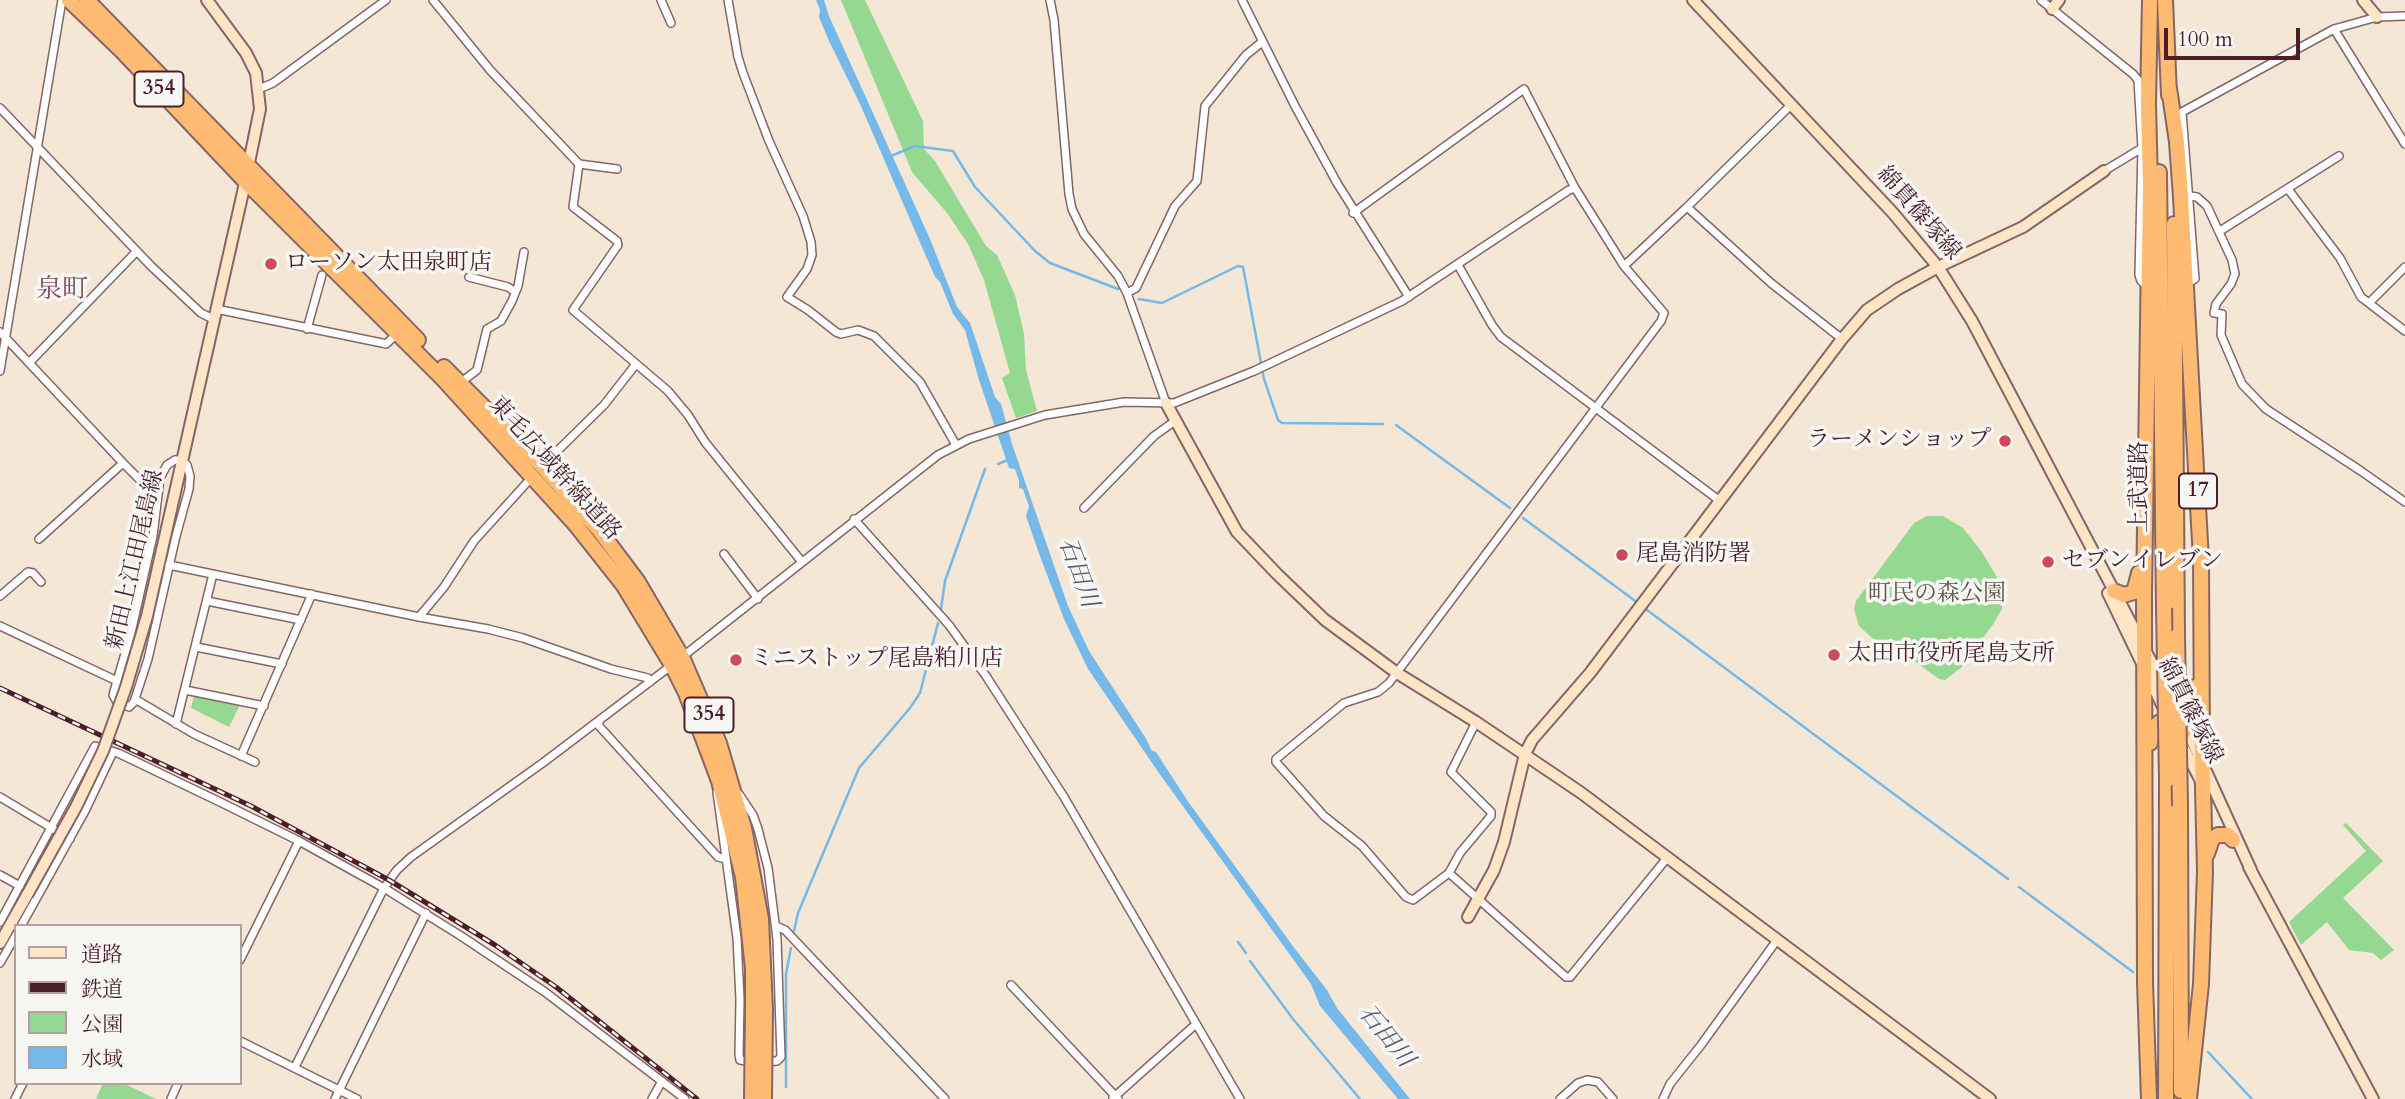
<!DOCTYPE html>
<meta charset="utf-8">
<style>
body{margin:0}
#map{position:relative;width:2405px;height:1099px;overflow:hidden;background:#f4e7d5;font-family:Cardo,"Noto Serif JP",serif}
canvas{display:block}
.legend{position:absolute;left:14px;top:924px;width:228px;height:161px;box-sizing:border-box;background:#f6f6f2;border:2px solid #b1a0a2;margin:0;padding:9px 12px;list-style:none;font-size:21px;color:#4a1f2b}
.legend li{display:flex;align-items:center;gap:14px;height:35px}
.legend b{width:35px;border:2px solid #b1a0a2}
.scale{position:absolute;left:2164px;top:28px;width:136px;height:32px;box-sizing:border-box;border:4px solid #4a1f2b;border-top:0;padding-left:9px;font-size:21px;line-height:24px;white-space:nowrap;color:#4a1f2b;-webkit-text-stroke:5px #f6f6f2;paint-order:stroke}
</style>
<div id="map">
<canvas width="2405" height="1099"></canvas>
<ul class="legend">
<li><b style="height:9px;background:#ffe4c6"></b>道路</li>
<li><b style="height:9px;background:#4a1f2b"></b>鉄道</li>
<li><b style="height:19px;background:#94d891"></b>公園</li>
<li><b style="height:19px;background:#74b9ea"></b>水域</li>
</ul>
<div class="scale">100 m</div>
</div>
<script>
const ctx = document.querySelector('canvas').getContext('2d');
ctx.lineJoin = 'round';
function fill(path, color) { ctx.fillStyle = color; ctx.fill(path, 'evenodd'); }
const toPath = rows => new Path2D(rows.map(r => 'M' + r).join(''));
function trace(path, color, width, dash) { ctx.strokeStyle = color; ctx.lineWidth = width; ctx.lineCap = dash ? 'butt' : 'round'; ctx.setLineDash(dash || []); ctx.stroke(path); }
function write(font, color, halo, rows, align = 'center') {
  ctx.font = font + ' Cardo,"Noto Serif JP",serif'; ctx.lineWidth = 7; ctx.setLineDash([]); ctx.textBaseline = 'middle'; ctx.strokeStyle = halo; ctx.fillStyle = color; for (const [text, x, y, turn = 0] of rows) {
    ctx.save(); ctx.translate(x, y); ctx.rotate((+turn || 0) * Math.PI / 180); ctx.textAlign = isNaN(turn) ? turn : align; if (halo) ctx.strokeText(text, 0, 0); ctx.fillText(text, 0, 0); ctx.restore();
  }
}
const green = toPath([
 [841,0,865,0,923,121,924,149,935,161,986,246,997,255,1015,295,1024,334,1026,370,1037,411,1016,418,1002,378,1010,373,984,280,968,244,947,213,912,172],
 [1927,516,1943,516,1963,528,1982,552,2004,589,2002,609,1994,623,1961,668,1945,680,1939,679,1902,652,1888,649,1871,637,1859,626,1854,609,1856,601,1914,523],
 [194,695,240,705,229,727,191,708],
 [2346,823,2383,861,2343,898,2394,950,2381,960,2373,953,2349,950,2327,922,2301,945,2289,922,2366,851,2343,825],
 [103,1083,123,1083,156,1099,96,1099]
]);
const water = toPath([
 [816,0,824,0,829,16,930,239,957,307,970,323,995,397,1001,404,1012,444,1068,606,1089,651,1145,737,1152,751,1156,752,1187,800,1295,949,1327,990,1337,1008,1410,1099,1398,1099,1320,1006,1311,984,1159,773,1088,669,1064,619,1041,559,1026,516,1029,506,1023,489,1019,488,1019,481,1015,469,1009,468,979,380,965,330,953,314,940,282,935,277,860,104,829,41,819,17,820,10]
]);
const stream = toPath([
 [891,156,915,146,953,151,975,187,1035,251,1050,263,1118,289],
 [1139,299,1162,303,1238,266,1243,267,1264,379,1278,420,1282,423,1383,424],
 [1396,425,1510,508],
 [998,464,1008,460],
 [1523,518,1638,603],
 [1643,607,2008,879],
 [941,609,945,581,985,469],
 [2019,887,2133,972],
 [794,931,798,913,859,768,910,708,920,693,938,623],
 [1238,942,1246,953],
 [1250,961,1293,1019,1360,1099],
 [2208,1052,2252,1099],
 [786,1087,786,974,791,948]
]);
const street = toPath([
 [433,0,490,70,579,164,617,169],
 [661,0,671,23],
 [728,0,738,57,743,73,769,141,803,216,811,242,812,255,807,269,787,297,808,310,836,332,841,334,858,330,874,336,920,382,956,445],
 [1050,0,1054,20,1069,194,1072,209,1084,234,1118,276,1127,293,1166,403],
 [1242,0,1295,106,1337,183,1409,297],
 [2041,0,2133,74,2138,80,2142,148,2139,275,2141,281,2147,286],
 [2334,29,2405,144],
 [259,89,273,83,386,0],
 [0,108,151,266,201,313,213,319],
 [579,164,573,207,617,241,618,245,573,310,668,391,688,415,705,442,802,562],
 [2104,171,2142,148],
 [2288,189,2340,258,2361,297,2405,331],
 [2190,196,2197,197,2207,206,2232,260,2235,274,2231,284,2216,304,2214,313,2222,314,2221,335,2242,384,2266,409,2361,471,2405,502],
 [1687,207,1771,283,1842,339],
 [1353,213,1524,89,1575,188],
 [2220,231,2339,156],
 [1458,265,1492,325,1501,337,1720,501],
 [1624,266,1687,207,1791,105],
 [469,277,508,287,515,292],
 [2186,284,2195,279,2182,112,2334,29,2377,17,2405,16],
 [1127,293,1136,288,1175,206,1197,181,1205,106,1246,55,1262,42],
 [2369,303,2405,267],
 [216,309,382,343,386,344,397,334],
 [307,329,322,275],
 [0,332,123,463,144,484,157,491],
 [29,363,137,251],
 [0,371,62,0],
 [460,383,477,370,487,329,501,321,512,301,518,286,524,252],
 [175,460,181,460,187,465,190,476,189,489,176,536,148,659,134,702,129,707,117,702,113,695,131,633,153,536,160,478,167,465,175,460],
 [540,468,604,405,636,364],
 [1084,508,1154,436,1175,421],
 [854,519,949,625,986,676,1064,797,1240,1099],
 [39,539,123,463],
 [724,554,758,599],
 [169,565,419,617,488,629,523,638,611,669,648,678,650,682],
 [0,596,28,572,33,573,41,582],
 [207,601,301,620],
 [419,617,444,587,474,541,532,477],
 [0,626,117,681],
 [196,647,282,664],
 [185,690,264,706],
 [135,699,194,734,255,762],
 [599,721,599,726,718,857,726,859],
 [176,724,213,574],
 [241,756,312,594],
 [717,792,737,938,740,999,739,1055,740,1060,752,1062],
 [739,794,753,815,758,829,768,868,777,939,781,1057,777,1061,764,1062],
 [0,797,70,839],
 [1449,873,1566,977,1570,977,1667,858],
 [0,875,20,886],
 [0,922,95,746,118,753,220,802,299,841,384,888,461,936,545,992,685,1099],
 [21,926,85,811,113,752],
 [776,926,785,930,945,1099],
 [240,960,299,841],
 [0,963,16,935],
 [1011,985,1118,1099],
 [240,1041,357,1099],
 [295,1067,384,888,397,870,411,857,544,762,672,665,938,455,969,439,1045,415,1124,402,1174,403,1254,371,1402,301,1569,190,1575,188,1624,266,1664,313,1661,321,1389,683,1378,692,1344,703,1276,759,1276,762,1324,816,1362,846,1406,897,1413,900,1449,873,1460,853,1491,816,1491,812,1451,772,1476,722],
 [1113,1098,1196,1024],
 [15,1099,23,1083],
 [171,1099,178,1083],
 [335,1099,426,913],
 [652,1099,662,1081],
 [1560,1099,1578,1083,1587,1080,1598,1082,1613,1099],
 [1663,1099,1670,1084,1701,1045,1777,940]
]);
const secondary = toPath([
 [1693,0,1893,213,1938,267,1972,321,2163,684],
 [2363,0,2377,17],
 [2052,9,2059,0],
 [1166,403,1237,532,1277,574,1325,620,1397,673,1476,722,1580,792,1990,1099],
 [2108,593,2165,711],
 [147,616,243,192,260,109,256,73,246,53,207,0],
 [2184,723,2251,870],
 [2180,741,2202,783],
 [2249,867,2373,1099],
 [1468,917,1494,870,1504,842,1525,754,1532,740,1590,673,1842,339,1867,310,1898,289,1938,267,2023,227,2104,171],
 [0,943,27,895]
]);
const highway = toPath([
 [69,0,122,51,245,181,444,380,575,524,624,586,672,665,686,693,719,781,743,877,753,969,753,1010],
 [87,0,418,340],
 [2165,0,2169,95],
 [2169,88,2177,142,2181,197,2201,560,2202,746,2205,871,2201,984,2189,1099],
 [2159,172,2164,608],
 [2174,224,2177,636],
 [444,367,542,466,599,530,638,582,682,657,719,743,744,828,761,919,765,1010],
 [2114,591,2124,595,2134,592,2139,573],
 [2167,706,2177,710,2187,708,2195,698,2197,686],
 [2150,743,2152,729,2160,722,2169,721,2187,730],
 [2180,806,2181,1091],
 [2207,854,2212,839,2218,835,2228,835,2233,840],
 [2149,1099,2145,982,2144,595,2150,186,2148,104,2150,0],
 [2166,1099,2167,780]
]);
const rail = toPath([
 [0,688,251,806,389,880,495,945,556,987,697,1099]
]);
const secondaryBridge = toPath([
 [27,895,76,807,103,751,126,687,147,616]
]);
const highwayBridge = toPath([
 [2164,608,2167,780],
 [2177,636,2180,806],
 [752,1099,753,1010],
 [764,1099,765,1010]
]);
const markers = [
 [271,264,7,"#d1495b"],
 [2005,441,7,"#d1495b"],
 [1622,555,7,"#d1495b"],
 [2048,562,7,"#d1495b"],
 [1834,655,7,"#d1495b"],
 [736,660,7,"#d1495b"]
];
const shields = [
 [159,89,49],
 [2198,491,38],
 [709,715,49]
];
const shieldNames = [
 ["354",159,89],
 ["17",2198,491],
 ["354",709,715]
];
const streetNames = [
 ["綿貫篠塚線",1918,214,49],
 ["東毛広域幹線道路",554,469,48],
 ["上武道路",2141,487,-90],
 ["新田上江田尾島線",136,560,-77],
 ["綿貫篠塚線",2189,711,63]
];
const poiNames = [
 ["ローソン太田泉町店",285,264],
 ["ラーメンショップ",1991,441,"right"],
 ["尾島消防署",1636,555],
 ["セブンイレブン",2062,562],
 ["太田市役所尾島支所",1848,655],
 ["ミニストップ尾島粕川店",750,660]
];
const parkNames = [
 ["町民の森公園",1937,595]
];
const waterNames = [
 ["石田川",1077,573,70],
 ["石田川",1385,1037,51]
];
const quarterNames = [
 ["泉町",62,291]
];
fill(green, '#94d891');
fill(water, '#74b9ea');
trace(stream, '#74b9ea', 2.5);
trace(street, '#866566', 10);
trace(secondary, '#866566', 14);
trace(highway, '#866566', 18);
trace(street, '#fff', 7);
trace(secondary, '#ffe4c6', 10);
trace(highway, '#febb71', 14);
trace(rail, '#4a1f2b', 5);
trace(rail, '#f6f6f2', 2.5, [8]);
trace(secondaryBridge, '#866566', 14, []);
trace(highwayBridge, '#866566', 18, []);
trace(secondaryBridge, '#ffe4c6', 10);
trace(highwayBridge, '#febb71', 14);
for (const [x, y, r, color] of markers) { const dot = new Path2D(); dot.arc(x, y, r, 0, 2 * Math.PI); ctx.fillStyle = color; ctx.fill(dot); trace(dot, '#f6f6f2', 2.5); }
for (const [x, y, w] of shields) { const box = new Path2D(); box.roundRect(x - w / 2, y - 17.5, w, 35, 5); ctx.fillStyle = '#f6f6f2'; ctx.fill(box); trace(box, '#4a1f2b', 2); }
write('bold 21px', '#4a1f2b', null, shieldNames);
write('23px', '#4a1f2b', '#f6f6f2', streetNames);
write('23px', '#4a1f2b', '#f6f6f2', poiNames, 'left');
write('23px', '#60564a', '#f6f6f2', parkNames);
write('italic 24px', '#59556e', '#f6f6f2', waterNames);
write('26px', '#834b62', '#f6f6f2', quarterNames);
</script>
